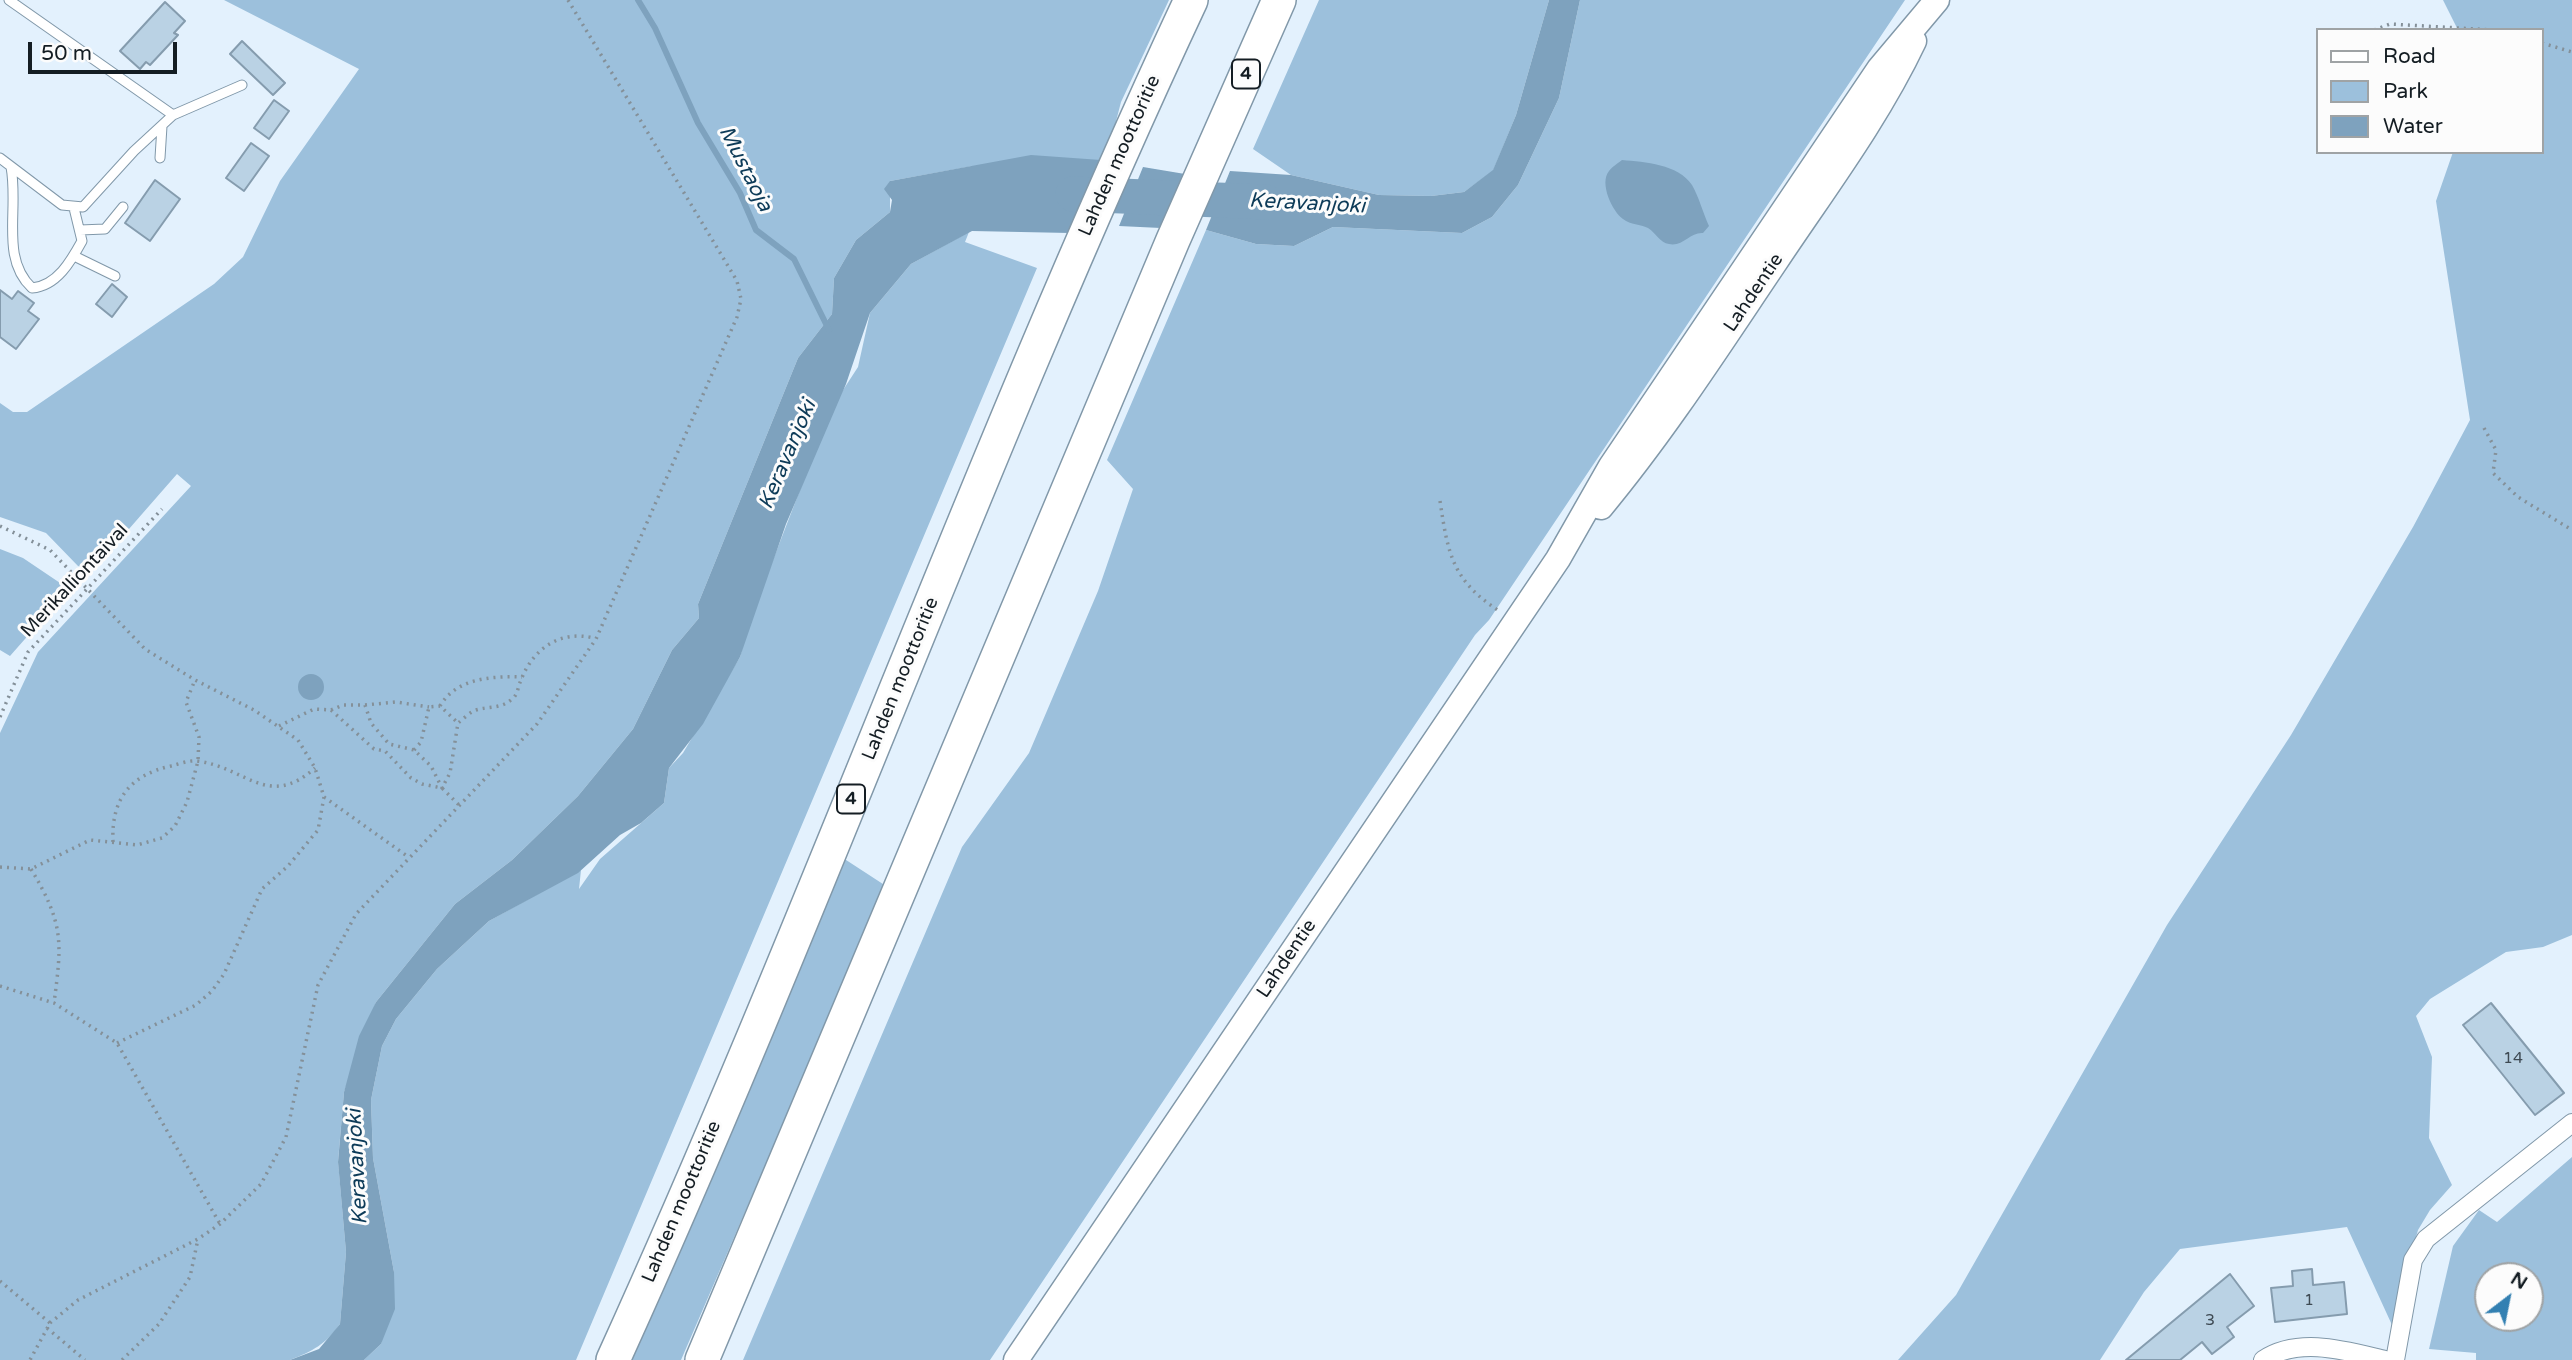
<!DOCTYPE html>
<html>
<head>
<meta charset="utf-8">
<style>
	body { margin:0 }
	#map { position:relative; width:2572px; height:1360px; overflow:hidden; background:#e3f1fd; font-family:"Varela Round",sans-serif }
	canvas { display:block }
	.legend { position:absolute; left:2316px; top:28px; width:228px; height:126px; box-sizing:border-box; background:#fcfcfc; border:2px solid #9fa3a5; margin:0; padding:9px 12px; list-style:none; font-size:21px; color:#141d23 }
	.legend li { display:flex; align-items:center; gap:14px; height:35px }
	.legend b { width:35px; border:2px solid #9fa3a5 }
	.north { position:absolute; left:2474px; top:1262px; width:70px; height:70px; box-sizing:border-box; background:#fcfcfc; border:2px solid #9fa3a5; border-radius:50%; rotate:32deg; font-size:19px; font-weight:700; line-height:28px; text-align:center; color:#141d23 }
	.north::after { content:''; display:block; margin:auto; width:24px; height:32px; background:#3380b2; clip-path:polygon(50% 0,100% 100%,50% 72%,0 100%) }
	.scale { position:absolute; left:28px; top:42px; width:149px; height:32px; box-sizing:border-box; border:4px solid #141d23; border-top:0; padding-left:9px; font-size:21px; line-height:24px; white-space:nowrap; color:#141d23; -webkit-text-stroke:5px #fcfcfc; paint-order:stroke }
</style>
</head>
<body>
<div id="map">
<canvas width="2572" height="1360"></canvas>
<ul class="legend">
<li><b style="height:9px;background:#fff"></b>Road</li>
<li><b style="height:19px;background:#9cc0dc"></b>Park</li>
<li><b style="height:19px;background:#7ea2be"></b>Water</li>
</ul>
<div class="north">N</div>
<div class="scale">50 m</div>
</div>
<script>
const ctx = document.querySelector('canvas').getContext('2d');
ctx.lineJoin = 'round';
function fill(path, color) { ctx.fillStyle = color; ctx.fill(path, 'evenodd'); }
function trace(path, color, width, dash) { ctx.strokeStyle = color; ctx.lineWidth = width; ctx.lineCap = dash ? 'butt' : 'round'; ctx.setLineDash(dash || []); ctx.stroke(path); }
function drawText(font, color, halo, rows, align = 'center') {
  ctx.font = font + ' "Varela Round",sans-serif'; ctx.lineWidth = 6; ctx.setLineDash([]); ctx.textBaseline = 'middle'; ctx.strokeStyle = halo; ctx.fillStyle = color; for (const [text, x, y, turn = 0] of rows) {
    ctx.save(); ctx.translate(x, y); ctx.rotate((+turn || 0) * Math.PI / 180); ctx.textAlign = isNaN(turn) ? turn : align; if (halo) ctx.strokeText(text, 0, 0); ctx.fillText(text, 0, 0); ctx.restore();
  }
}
fill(new Path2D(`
	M224 0H1169L1121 102 1114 129 1099 165 973 166 890 181V212L856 240 834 278 832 314 798 358 698 604 699 618 672 650 633 729 578 796 512 860 455 904 376 1002 344 1092 338 1161 346 1252 340 1324C326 1344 313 1351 290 1360H0V733L38 652 191 486 177 474 101 561 91 570 78 566 46 533 0 517V403L13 412H27L214 284 243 257 280 181 359 69Z
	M1319 0H1549L1516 115 1493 171 1464 192 1431 196 1379 195 1291 175 1253 149Z
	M1580 0H1905L1489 620 1475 635 990 1360H743L962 847 1029 753 1098 591 1133 489 1107 460 1206 230 1256 244 1294 246 1333 227 1462 233 1492 217 1518 185 1559 98Z
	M2443 0H2572V935L2543 947 2506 952 2430 999 2416 1016 2432 1057 2429 1138 2452 1185 2430 1210 2418 1230 2392 1325 2347 1227 2180 1249 2144 1292 2100 1360H1898L1956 1295 2167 925 2291 735 2413 527 2470 420 2436 201 2453 152H2542V30H2458Z
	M969 232 965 242 1037 268 576 1360H364L381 1344 394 1272 373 1158 371 1100 382 1046 396 1019 437 969 489 921 581 870 579 889 600 859 664 803 669 768 683 753 740 657 751 617 832 407 858 367 870 313 911 264Z
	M0 549 23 558 69 589 10 656 0 650Z
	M843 858 886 886 681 1360H627Z
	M2572 1157V1360H2476V1353L2429 1349 2453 1246 2479 1210 2497 1222ZM2530 1276V1318H2488V1276Z`), '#9cc0dc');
fill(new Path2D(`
	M1549 0H1580L1559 98 1518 185 1492 217 1462 233 1333 227 1294 246 1256 244 1206 230 1230 171 1291 175 1379 195 1431 196 1464 192 1493 170 1516 115Z
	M1031 155 1101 160 1070 233 972 231 911 264 870 313 846 384 786 524 740 657 703 724 669 768 664 803 641 823 620 835 578 873 489 921 437 969 396 1019 382 1046 371 1100 373 1158 394 1272 395 1309 381 1344 364 1360H290L319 1349 340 1324 346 1252 338 1162 344 1092 359 1036 376 1002 455 904 512 860 578 796 633 729 672 650 699 618 698 604 798 358 832 314 834 278 856 240 890 212 892 200 884 189 890 181Z
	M1622 160C1645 162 1678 164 1692 185 1699 197 1703 213 1709 226L1703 233C1690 232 1683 247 1669 244 1660 243 1656 233 1648 228 1640 224 1631 225 1623 219 1612 211 1599 183 1609 171 1612 167 1618 163 1622 160Z
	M1143 167 1185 174 1161 228 1119 226Z
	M298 687a13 13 0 1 1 26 0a13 13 0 1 1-26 0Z`), '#7ea2be');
trace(new Path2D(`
	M638 0 655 28 698 123 740 193 756 230 794 259 829 330`), '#7ea2be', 6);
trace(new Path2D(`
	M1073 194 1266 202`), '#7ea2be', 35);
const building = new Path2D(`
	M165 2 185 21 174 33 178 35 150 65 146 62 140 69 120 51Z
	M242 41 285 83 273 95 230 54Z
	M274 100 289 111 269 139 254 128Z
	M251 143 269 156 244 191 226 178Z
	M155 180 180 199 150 241 125 223Z
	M112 284 127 297 112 317 96 304Z
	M0 290 12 299 18 291 34 303 28 311 39 319 16 349 0 337Z
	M2491 1003 2564 1093 2535 1115 2463 1025Z
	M2312 1269 2313 1285 2344 1282 2347 1314 2275 1322 2271 1288 2293 1286 2292 1271Z
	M2230 1274 2254 1306 2227 1327 2234 1337 2212 1354 2202 1342 2180 1360H2126Z`);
fill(building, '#bad2e4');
trace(building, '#859cae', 2);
const service = new Path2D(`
	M9 0 173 115
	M0 158 62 205 83 207 134 151 173 115 242 85
	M160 158 162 126
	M11 167C19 210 0 258 32 288 57 286 71 261 82 241L74 208
	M80 230 105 229 123 207
	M74 256 115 276`);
const minor = new Path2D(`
	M2263 1360C2299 1336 2347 1351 2385 1360
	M2395 1360 2413 1260 2426 1239 2572 1123`);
const secondary = new Path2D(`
	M1601 507C1665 430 1720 344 1776 261 1824 189 1877 119 1914 41
	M1016 1360 1558 559 1611 466 1879 69 1937 0`);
const motorway = new Path2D(`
	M613 1360C817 912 982 446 1191 0
	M702 1360 1173 240 1279 0`);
trace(service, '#8198a9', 11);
trace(minor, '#8198a9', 20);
trace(secondary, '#8198a9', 27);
trace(motorway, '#8198a9', 36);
trace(new Path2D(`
	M2374 30 2390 24 2493 30
	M2542 43 2572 52
	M2484 428 2496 450 2493 473 2518 497 2572 530
	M1440 501C1448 554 1452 580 1499 611
	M0 526 50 550 145 649 195 680 254 710 298 740 315 768 324 797 407 856
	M365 705 396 702 429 707
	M440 706C456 678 492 676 522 677
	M331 710 343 705H365L371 723 389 744 414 750 431 766 442 788 450 773 458 723C463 719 470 712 476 710 489 706 501 709 512 699 518 695 518 686 521 680 534 647 561 630 594 638
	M0 717 28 652 162 509
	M279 726 314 709 331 710 374 749 385 751 411 778 422 784 442 788 459 805
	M414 750 421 742 429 707 440 706 458 723
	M113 842C111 799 130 775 171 766 179 764 189 760 197 761 246 767 268 810 315 768
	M0 867 31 869 90 840 137 845 162 838 175 826 187 802 198 761 199 737 186 702 195 680
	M31 869C64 924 62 942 54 1003
	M0 986 54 1003 117 1043 220 1224
	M117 1043 196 1005 212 991 224 974 262 889 288 866 318 830 324 797
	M0 1281 50 1323 30 1360
	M50 1323 78 1300 198 1239 220 1224 261 1184 286 1137 318 985 356 914 537 724 596 639 737 317 741 299 737 281 568 0
	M47 1328 85 1360
	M122 1360 159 1324 190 1277 198 1239`), '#849099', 3.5, [2, 5]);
trace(service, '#fff', 9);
trace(minor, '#fff', 18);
trace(secondary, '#fff', 24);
trace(motorway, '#fff', 33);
drawText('16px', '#3e4a53', null, [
	["14",2513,1059],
	["1",2309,1301],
	["3",2210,1321]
]);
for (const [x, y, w] of [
	[1246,74,28],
	[851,799,28]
]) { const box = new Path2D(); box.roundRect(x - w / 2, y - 14.5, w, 29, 5); ctx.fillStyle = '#fcfcfc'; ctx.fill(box); trace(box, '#141d23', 2); }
drawText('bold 18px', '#141d23', null, [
	["4",1246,74],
	["4",851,799]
]);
drawText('19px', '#141d23', '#fcfcfc', [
	["Lahden moottoritie",1120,156,-66],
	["Lahdentie",1754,293,-56],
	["Merikalliontaival",75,581,-47],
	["Lahden moottoritie",901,679,-68],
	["Lahdentie",1287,959,-56],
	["Lahden moottoritie",682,1202,-67]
]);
drawText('italic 21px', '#0d3b58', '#fcfcfc', [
	["Mustaoja",745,169,63],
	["Keravanjoki",1307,204,3],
	["Keravanjoki",788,455,-67],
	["Keravanjoki",358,1167,-93]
]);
</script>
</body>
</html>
